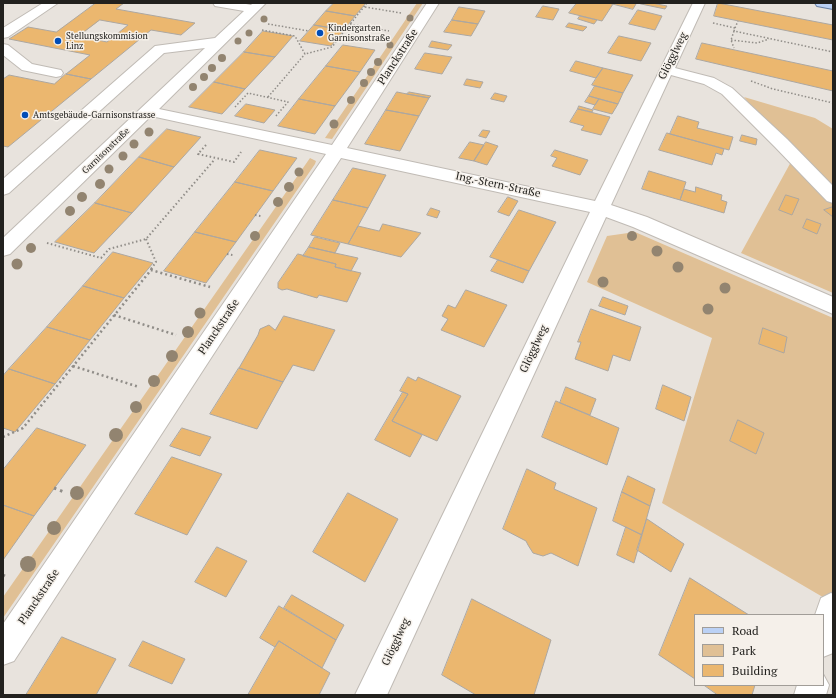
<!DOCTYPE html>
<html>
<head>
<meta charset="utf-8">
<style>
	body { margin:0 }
	#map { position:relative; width:836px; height:698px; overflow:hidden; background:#e8e3dd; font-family:"PT Serif",serif }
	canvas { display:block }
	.frame { position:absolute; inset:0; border:4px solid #22211e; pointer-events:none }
	.legend { position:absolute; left:694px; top:614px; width:130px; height:72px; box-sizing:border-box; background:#f5f0ea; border:1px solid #a19d98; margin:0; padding:5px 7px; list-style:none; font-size:12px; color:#22211e }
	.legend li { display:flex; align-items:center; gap:8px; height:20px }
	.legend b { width:20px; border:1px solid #a19d98 }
</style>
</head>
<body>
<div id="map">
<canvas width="836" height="698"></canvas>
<div class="frame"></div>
<ul class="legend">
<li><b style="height:5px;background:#bbd1f5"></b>Road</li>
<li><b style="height:11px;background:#e0c095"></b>Park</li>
<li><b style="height:11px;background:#ebb76f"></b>Building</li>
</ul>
</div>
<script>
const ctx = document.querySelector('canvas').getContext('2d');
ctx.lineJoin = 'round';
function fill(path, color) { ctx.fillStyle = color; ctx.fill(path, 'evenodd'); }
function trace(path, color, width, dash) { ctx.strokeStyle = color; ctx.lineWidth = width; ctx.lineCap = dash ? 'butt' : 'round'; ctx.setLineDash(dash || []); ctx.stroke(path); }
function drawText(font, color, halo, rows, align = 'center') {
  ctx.font = font + ' "PT Serif",serif'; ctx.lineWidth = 3; ctx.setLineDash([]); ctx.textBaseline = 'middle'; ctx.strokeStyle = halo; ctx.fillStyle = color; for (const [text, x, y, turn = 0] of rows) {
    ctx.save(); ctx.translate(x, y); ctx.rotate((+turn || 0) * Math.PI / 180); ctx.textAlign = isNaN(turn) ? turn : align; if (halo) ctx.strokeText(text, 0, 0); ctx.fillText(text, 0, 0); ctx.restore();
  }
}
fill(new Path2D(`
	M417 3H423L334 136 332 139 325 138Z
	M744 97 815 118 833 129V190L757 113Z
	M310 158 316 161 315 164 3 618V597Z
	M792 160 833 204V293L741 253Z
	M635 232 833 318V603L662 503 712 338 587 282 607 236Z`), '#e0c095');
const building = new Path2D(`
	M96 3H124L116 9 195 23 181 35 151 30 91 79 66 74 90 55 9 39 28 27 56 32ZM100 20 128 25 107 42 79 36Z
	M334 3H366L355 16 326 11Z
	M577 3H609L613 4 602 21 569 13Z
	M609 3H632L636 4 633 9Z
	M642 3H652L667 6 665 9 641 4Z
	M718 3 833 25V40L714 16Z
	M543 6 559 9 553 20 536 17Z
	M459 7 485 11 478 24 452 20Z
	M638 10 662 16 655 30 629 24Z
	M326 11 355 16 344 30 314 25Z
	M580 16 597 20 594 24 578 19Z
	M452 20 478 24 471 36 444 32Z
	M569 23 587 27 583 31 566 27Z
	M314 25 344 30 331 46 300 41Z
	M263 31 293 36 275 57 244 52Z
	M619 36 651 43 641 61 608 53Z
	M432 41 452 45 448 50 429 47Z
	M702 43 833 71V91L696 59Z
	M343 45 375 50 360 72 326 66Z
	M244 52 275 57 245 89 214 82Z
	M425 53 452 57 442 74 415 69Z
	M576 61 603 68 596 78 570 71Z
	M326 66 360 72 335 106 299 99Z
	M603 68 633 75 623 93 592 85Z
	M66 74 91 79 8 147 3 146V79L9 75 54 84Z
	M467 79 483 82 480 88 464 85Z
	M214 82 245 89 222 114 189 107Z
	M595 86 623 93 618 104 589 96Z
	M397 92 407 94 429 98 419 116 386 110Z
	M409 92 431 96 429 98 407 94Z
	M495 93 507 96 504 102 491 99Z
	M589 96 599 99 595 105 585 102Z
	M299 99 335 106 315 134 278 126Z
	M599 99 618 104 612 114 593 109Z
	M246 104 275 110 264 123 235 116Z
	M579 106 593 110 592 112 578 109Z
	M578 109 610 117 601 135 581 130 584 126 570 122Z
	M386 110 419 116 400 151 365 144Z
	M678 116 699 122 697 128 733 137 729 150 670 134Z
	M167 129 201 137 174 167 139 157Z
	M483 130 490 131 486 138 479 136Z
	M667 133 724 149 722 155 716 153 712 165 659 150Z
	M742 135 757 139 756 145 740 141Z
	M470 142 484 145 474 161 459 158Z
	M486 142 498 146 487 165 474 161Z
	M260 150 297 158 273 191 235 182Z
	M555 150 588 160 580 175 552 166 557 158 551 156Z
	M139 157 174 167 132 213 95 203Z
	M353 168 386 175 368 208 333 200Z
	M649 171 686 182 680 200 642 189Z
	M235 182 273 191 236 242 195 232Z
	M696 187 722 195 721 200 727 202 724 213 680 200 684 189 695 192Z
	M786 195 799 199 792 215 779 210Z
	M508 197 518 201 509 216 498 212Z
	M333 200 368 208 348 244 311 235Z
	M95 203 132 213 94 253 55 242Z
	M833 207V217L824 210Z
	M431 208 440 211 437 218 427 215Z
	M519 210 556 222 529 271 490 257Z
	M807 219 821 224 817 234 803 228Z
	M383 224 421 233 401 257 348 244 358 226 379 231Z
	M195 232 236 242 206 283 164 271Z
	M315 237 340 243 335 253 309 247Z
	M309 247 335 253 358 258 351 271 335 267 336 264 303 256Z
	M113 252 153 263 124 298 83 286Z
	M298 254 336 264 335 267 361 273 347 302 319 295 317 298 287 289 282 290 278 288V283Z
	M498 260 529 271 523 283 491 271Z
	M83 286 124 298 90 340 47 327Z
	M466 290 507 305 484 347 441 330 448 319 442 316 448 305 455 308Z
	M603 297 628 306 625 315 599 306Z
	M591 309 641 327 630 361 613 355 608 371 575 359 581 342H578Z
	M284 316 335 330 314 371 293 365 283 382 239 368 258 335 260 329 269 325 275 330Z
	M47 327 90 340 55 384 9 369Z
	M763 328 787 337 784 353 759 344Z
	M239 368 283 382 257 429 210 414Z
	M9 369 55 384 15 432 3 428V376Z
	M408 377 416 381 418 377 461 396 437 441 392 421 408 394 400 391Z
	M663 385 691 397 684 421 656 409Z
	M566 387 596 399 590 415 560 403Z
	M403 392 408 394 392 421 422 435 410 457 375 440Z
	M556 401 619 428 607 465 542 437Z
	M738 420 764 433 756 454 730 441Z
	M37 428 86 445 34 516 3 505V470Z
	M182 428 211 437 200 456 170 446Z
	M172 457 222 474 187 535 135 514Z
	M527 469 556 483 554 489 597 508 578 566 551 553 543 556 533 553 528 545 526 541 503 529Z
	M628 476 655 489 650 506 622 492Z
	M622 492 650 506 642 535 613 521Z
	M348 493 398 519 365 582 313 552Z
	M3 505 34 516 3 560Z
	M647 519 684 544 671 572 637 550Z
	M626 527 642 535 634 563 617 555Z
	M217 547 247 561 226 597 195 582Z
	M690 578 749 615H695V679L659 655Z
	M292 595 344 625 336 640 284 608Z
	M472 599 551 640 534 695H476L442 675Z
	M279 606 336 640 322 668 279 641 275 647 260 638Z
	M62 637 116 659 96 695H26Z
	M143 641 185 659 172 684 129 666Z
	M279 641 330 673 319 695H248Z
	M704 685H755L752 695H718Z`);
fill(building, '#ebb76f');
trace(building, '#aca7a1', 1);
const minor = new Path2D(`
	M43 3H58L8 37 3 38V28Z
	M213 3H241L251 5 253 3H266L159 109 332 145 427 3H439L347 148 595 201 693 3H705L675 68 714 78 732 88 787 139 833 186V203L827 201 775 147 722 94 704 84 671 75 611 205 647 217 833 297V314L633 227 606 217 387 695H355L590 212 341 158 14 661 3 665V624L326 154 151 116 10 254 3 256V238L205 48 164 53 9 193 3 195V179L155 46 215 38 244 11 215 6Z
	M3 44 8 45 32 64 61 70 63 73 61 76 56 77 22 70 3 55Z
	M831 593 833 594V653L823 657V615H815L821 598Z
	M823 674 829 685 826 695H794L797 685H823Z`);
const major = new Path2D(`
	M815 3H833V9L817 6Z`);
trace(minor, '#c0bbb5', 2);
trace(major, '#6880a5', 2);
trace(new Path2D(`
	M365 7 401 13
	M713 23 735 28 734 31 833 52
	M268 24 309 31
	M350 24 389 31
	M735 28 738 21
	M262 30 295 36 305 54 332 47 367 3
	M734 31 731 40 734 48
	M731 40 757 43 769 39
	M751 81 773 89 833 103
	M268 97 305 54
	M235 107 248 93 288 102 275 117`), '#908d88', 1.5, [1.5, 2]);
trace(new Path2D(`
	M206 145 198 154 234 162 241 152
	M255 215 261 216
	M146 239 156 262 151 269
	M47 243 101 258 109 249 146 239 215 159
	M227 254 233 255`), '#908d88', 2, [1.5, 2.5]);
trace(new Path2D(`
	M151 270 152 268
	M114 315 176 335
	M73 366 139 387
	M3 437 23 428 151 270 210 287`), '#908d88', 2.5, [2, 3]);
trace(new Path2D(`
	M54 488 64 492
	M3 575 5 576`), '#908d88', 3, [2.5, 4]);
fill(minor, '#fff');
fill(major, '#bbd1f5');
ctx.fillStyle = '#928470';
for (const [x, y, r] of [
	[410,18,3.5],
	[264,19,3.5],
	[249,33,3.5],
	[238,41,3.5],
	[390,45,3.5],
	[222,58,4],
	[378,62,4],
	[212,68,4],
	[371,72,4],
	[204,77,4],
	[364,83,4],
	[193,87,4],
	[351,100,4],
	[334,124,4.5],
	[149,132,4.5],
	[134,144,4.5],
	[123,156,4.5],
	[109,169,4.5],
	[299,172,4.5],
	[100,184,5],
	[289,187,5],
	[82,197,5],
	[278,202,5],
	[70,211,5],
	[255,236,5],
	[632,236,5],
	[31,248,5],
	[657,251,5.5],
	[17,264,5.5],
	[678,267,5.5],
	[603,282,5.5],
	[725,288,5.5],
	[708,309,5.5],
	[200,313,5.5],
	[188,332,6],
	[172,356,6],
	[154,381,6],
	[136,407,6],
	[116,435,7],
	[77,493,7],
	[54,528,7],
	[28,564,8]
]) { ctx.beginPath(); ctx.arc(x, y, r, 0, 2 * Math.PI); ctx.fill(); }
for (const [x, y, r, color] of [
	[320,33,4,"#014db7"],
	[58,41,4,"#014db7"],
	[25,115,4,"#014db7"]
]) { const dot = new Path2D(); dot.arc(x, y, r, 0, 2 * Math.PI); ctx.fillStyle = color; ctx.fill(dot); trace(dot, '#f5f0ea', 1.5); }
drawText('9px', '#22211e', '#f5f0ea', [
	["Kindergarten",328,28],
	["Garnisonstraße",328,38],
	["Stellungskommision",66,36],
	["Linz",66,46],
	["Amtsgebäude-Garnisonstrasse",33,115]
], 'left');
drawText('9px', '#22211e', '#f5f0ea', [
	["Garnisonstraße",106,151,-44]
]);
drawText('11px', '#22211e', '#f5f0ea', [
	["Glögglweg",673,56,-63],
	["Planckstraße",398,57,-57],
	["Ing.-Stern-Straße",498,185,12],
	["Planckstraße",219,327,-56],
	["Glögglweg",534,349,-65],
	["Planckstraße",39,597,-56],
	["Glögglweg",396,642,-65]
]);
</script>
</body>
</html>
